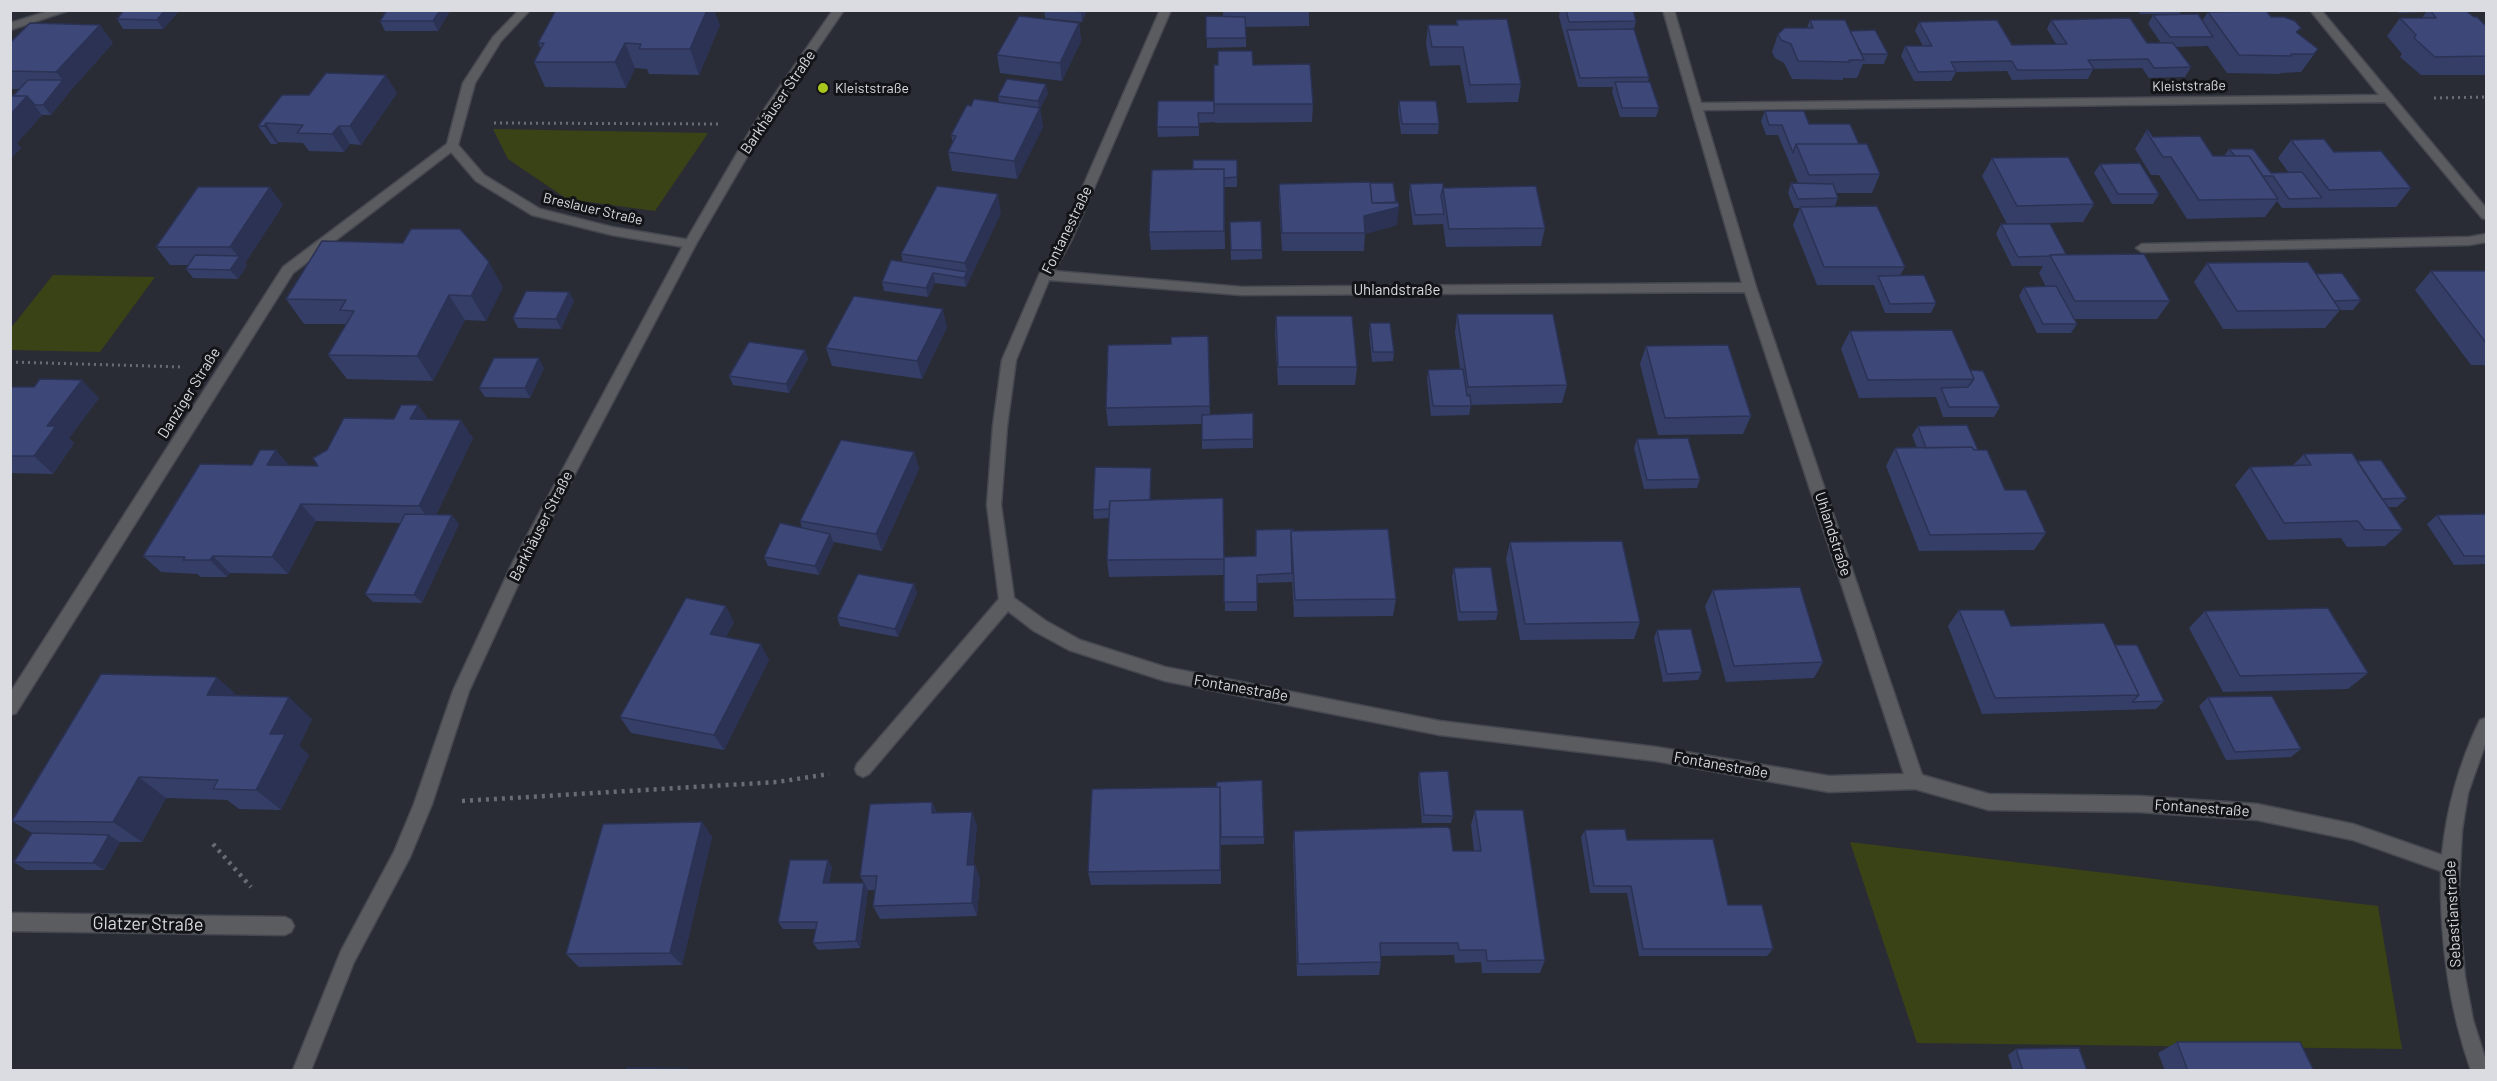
<!DOCTYPE html>
<html>
<head>
<meta charset="utf-8">
<style>
	body { margin:0 }
	#map { position:relative; width:2497px; height:1081px; overflow:hidden; background:#292c34; font-family:Barlow,sans-serif }
	canvas { display:block }
	.frame { position:absolute; inset:0; border:12px solid #dbdce2; pointer-events:none }
</style>
</head>
<body>
<div id="map">
<canvas width="2497" height="1081"></canvas>
<div class="frame"></div>
</div>
<script>
const ctx = document.querySelector('canvas').getContext('2d');
ctx.lineJoin = 'round';
function fill(path, color) { ctx.fillStyle = color; ctx.fill(path, 'evenodd'); }
function trace(path, color, width, dash) { ctx.strokeStyle = color; ctx.lineWidth = width; ctx.lineCap = dash ? 'butt' : 'round'; ctx.setLineDash(dash || []); ctx.stroke(path); }
function drawText(font, color, halo, rows, align = 'center') {
  ctx.font = font + ' Barlow,sans-serif'; ctx.lineWidth = 6; ctx.setLineDash([]); ctx.textBaseline = 'middle'; ctx.strokeStyle = halo; ctx.fillStyle = color; for (const [text, x, y, turn = 0] of rows) {
    ctx.save(); ctx.translate(x, y); ctx.rotate((+turn || 0) * Math.PI / 180); ctx.textAlign = isNaN(turn) ? turn : align; if (halo) ctx.strokeText(text, 0, 0); ctx.fillText(text, 0, 0); ctx.restore();
  }
}
fill(new Path2D(`
	M493 129 708 133 655 211 567 199 508 159Z
	M53 275 155 277 100 352 11 350V328Z
	M1850 842 2378 906 2402 1049 1917 1043Z`), '#394316');
const service = new Path2D(`
	M10 913 285 917 291 920 294 926 291 932 285 935 10 931Z`);
const minor = new Path2D(`
	M52 10H70L10 30V23Z
	M519 10H530L501 41 475 83 458 145 484 175 540 209 612 227 690 240 696 244 694 247 690 248 612 235 532 215 476 181 451 152 293 273 16 713 10 715V693L283 267 447 144 463 83 493 37Z
	M1160 10H1171L1072 239 1054 271 1242 287 1742 283 1663 10H1674L1701 103 2379 95 2310 10H2321L2486 208V219L2482 218 2385 102 1703 110 1756 287 1922 775 1989 794 2139 796 2257 804 2353 824 2442 855C2447 806 2459 764 2480 720L2486 718V742L2468 793 2462 830 2458 904 2465 977 2473 1020 2486 1061V1070H2471C2448 1005 2440 940 2441 871L2353 840 2257 820 2139 812 1989 810 1915 789 1829 792 1656 761 1440 735 1165 681 1069 650 1034 631 1008 611 869 774 863 777 857 774 855 769 857 764 999 599 987 505 993 426 1002 360 1039 275 1060 239ZM1049 280 1242 295 1745 292 1904 774 1829 776 1656 747 1440 721 1165 667 1080 640 1046 621 1014 598 1001 505 1007 426 1016 360Z
	M2486 234V242L2469 245 2142 252 2136 248 2142 244 2469 237Z`);
const tertiary = new Path2D(`
	M833 10H844L766 124 696 244 528 563 469 691 432 804 410 857 354 962 311 1070H293L341 951 394 852 414 804 453 691 513 562 684 244 754 124Z`);
trace(service, '#454850', 3);
trace(minor, '#454850', 3);
trace(tertiary, '#454850', 3);
trace(new Path2D(`
	M2434 98 2486 97
	M494 123 720 124
	M10 362 184 367`), '#696c73', 3, [2, 4]);
trace(new Path2D(`
	M462 801 777 782 829 774
	M213 844 251 887`), '#696c73', 4.5, [3, 5]);
fill(service, '#5b5c60');
fill(minor, '#5b5c60');
fill(tertiary, '#5b5c60');
fill(new Path2D(`
	M124 10H180L163 29H123L117 19Z
	M373 10 450 11 438 31H385L380 21 387 11Z
	M1044 10H1087L1082 22 1045 18Z
	M1223 10H1309V26L1246 27V47L1207 48 1206 16 1223 17Z
	M1560 10H1633L1636 21 1634 29 1649 77 1648 82 1659 108 1656 117H1620L1612 92 1613 87H1578L1559 17Z
	M2137 10H2182L2180 14H2140Z
	M2397 10H2465L2487 27V75H2421L2400 57 2402 54 2387 36 2400 18H2422L2426 12 2399 13Z
	M2208 12 2271 17 2297 33 2318 49 2301 72 2281 73 2280 74 2227 73 2207 45V46L2176 47 2191 67 2185 77 2149 78 2142 68 2093 69 2088 79H2050L2012 80 2007 71 1956 72 1951 81H1914L1901 56 1905 46H1923L1915 31 1919 22 2012 45 2056 44 2047 29 2051 20 2147 43H2161L2148 24 2153 15 2202 21Z
	M1456 20 1521 84 1518 102 1467 103 1460 65 1430 66 1426 44 1428 25H1456Z
	M1810 20 1850 31 1888 54 1884 64H1863L1857 78H1843V80L1792 79 1784 63 1775 58 1772 52 1778 34 1807 28Z
	M1079 23 1081 41 1062 81 1000 73 997 55Z
	M100 25 113 43 71 90 51 115H42L17 143 21 148 10 159 13 96 20 89H10V43Z
	M720 25 699 75 649 74 647 69 635 68 626 88 545 87 534 62 541 49 538 43Z
	M1253 65 1313 104 1312 122 1215 123V120V122L1199 123V136L1158 137 1157 127 1214 101Z
	M397 93 361 145 350 144 344 152 309 151 303 143 278 142 277 144H271L258 126 309 95Z
	M1048 93 1040 109 1043 127 1017 179 952 171 948 152 953 143 951 135 971 106 999 103 998 96Z
	M1399 101 1439 124 1438 134H1401L1398 110Z
	M1765 111 1809 124 1859 144 1880 174 1872 193H1836L1838 198 1835 206 1905 267 1900 275 1936 303 1931 313H1885L1874 285H1817L1793 225 1800 208H1794L1788 193 1791 183H1798L1778 135H1766L1761 121Z
	M2146 131 2153 137 2213 156H2224L2229 149 2271 173H2289L2278 158 2291 140 2334 152 2411 188 2396 207 2282 208 2277 201 2265 217 2187 219 2159 175H2151L2135 149Z
	M1992 158 2094 204 2083 222 2007 224 1982 176Z
	M1237 160V187H1224L1225 249 1151 250 1149 232 1193 169Z
	M2100 164 2159 194 2153 204H2112L2094 173Z
	M1279 184 1397 225 1365 234 1364 251H1282L1279 202Z
	M1410 184 1443 188 1545 228 1541 246 1446 247 1443 224 1413 225 1409 194Z
	M283 205 245 263 247 265 238 279 193 278 186 269 188 265H170L156 247Z
	M1001 213 966 287 935 283 928 297 884 291 882 282 903 262 901 254Z
	M1230 222 1262 250V259L1231 260Z
	M2001 224 2066 254 2170 301 2157 319H2074L2077 324 2071 333H2037L2019 296 2024 287H2046L2039 273 2043 266H2012L1996 234Z
	M2207 263 2316 274 2361 300 2353 310H2340L2325 328 2223 329 2194 282Z
	M2431 271H2487V365H2471L2415 290Z
	M503 287 486 321 465 320 433 381 347 379 328 355 346 324H304L286 299Z
	M569 292 574 301 561 329 518 328 513 318Z
	M1457 314 1567 385 1562 403 1471 405 1469 415 1431 416 1427 379 1428 370 1460 369 1455 332Z
	M1276 316 1357 367 1355 385H1278L1275 334Z
	M1370 323 1394 352 1393 361 1372 362 1369 333Z
	M947 327 922 379 832 366 826 348Z
	M1850 331 1970 370 2000 407 1994 417H1943L1936 397 1859 398 1841 349Z
	M1208 336 1210 415 1253 413V448L1202 449V424L1108 426 1106 408 1171 344Z
	M1646 346 1751 416 1743 434 1658 435 1640 364Z
	M805 350 808 359 789 393 733 385 729 376Z
	M544 368 530 398 485 397 479 388Z
	M10 387 99 398 69 438 74 443 53 474 10 473Z
	M418 405 428 420 473 438 436 515 459 524 422 603 373 602 365 594 400 523 316 521 288 574 230 573 227 577H201L197 574 161 572 143 556 252 465 318 466Z
	M1918 426 1978 450 2005 490 2046 533 2034 550 1919 551 1886 466 1895 448H1917L1912 435Z
	M1637 439 1700 479 1697 488 1644 489 1634 448Z
	M914 452 919 469 882 551 834 542 819 575 768 566 764 557 802 528 800 521Z
	M2304 454 2357 461 2407 498 2397 507H2388L2403 530 2385 546 2347 547 2341 538 2268 540 2235 485 2250 467 2292 466Z
	M1151 468V500L1224 557 1256 556 1293 531 1396 599 1393 616 1294 617 1292 579V582L1257 583V611H1225L1224 575 1109 577 1107 560 1109 518 1094 519 1093 510Z
	M2437 515 2487 516V564L2454 565 2427 524Z
	M1510 542 1640 622 1634 639 1520 640 1506 559Z
	M1454 568 1498 612 1496 620 1458 621 1452 577Z
	M914 584 917 593 898 637 840 626 837 617Z
	M1713 590 1823 662 1814 678 1726 682 1705 606Z
	M1959 610 2011 626 2115 645 2164 701 2156 709 1982 714 1948 626Z
	M2205 611 2368 673 2348 689 2223 692 2189 628Z
	M734 622 726 637 769 660 724 750 631 733 620 717Z
	M1657 630 1702 672 1698 680 1663 682 1654 638Z
	M239 696 312 719 299 746 309 755 281 810 239 809 227 800 166 798 142 842H119H120L104 870H26L14 862 32 833 12 821Z
	M2208 697 2301 749 2291 757 2226 760 2199 706Z
	M1419 772 1453 816 1451 823H1422L1418 779Z
	M1092 789 1264 837V844L1221 845V840V884L1091 885 1088 872Z
	M932 802 937 813 972 812 977 826 973 865H975L980 878 977 916 880 919 873 906 875 890H868L860 948 818 950 813 943 816 929H783L778 922 832 867 829 883H864L860 876Z
	M1475 810 1545 960 1540 973H1482L1481 962 1455 963 1454 955 1381 956V962L1379 975 1297 976 1293 845 1294 831 1453 851H1474L1471 825Z
	M702 822 712 837 682 965 579 967 566 954Z
	M1585 830 1627 840 1728 905 1773 949 1767 956H1639L1627 893H1590L1581 837Z
	M2177 1042 2314 1071H2165L2158 1053Z
	M2016 1049 2087 1071H2013L2008 1055Z`), '#343e67');
fill(new Path2D(`
	M165 10H180L163 29 157 20Z
	M440 10 450 11 438 31 433 21Z
	M707 10H714L720 25 699 75 690 49Z
	M1081 10H1087L1082 22 1081 12Z
	M1079 23 1081 41 1062 81 1060 63Z
	M100 25 113 43 71 90 51 115 43 105 63 80 56 72Z
	M625 43 635 68 626 88 615 62Z
	M386 75 397 93 361 145 350 126Z
	M1046 84 1048 93 1040 109 1043 127 1017 179 1014 161 1039 110 1038 101Z
	M27 96 42 115 17 143 21 148 10 159V115Z
	M266 123 278 142 277 144 264 126Z
	M339 126 350 144 344 152 332 134Z
	M270 187 283 205 245 263 247 265 238 279 230 270 239 257 230 247Z
	M998 194 1001 213 966 287 964 278 967 272 965 263Z
	M1399 207 1397 225 1365 234 1364 216Z
	M489 262 503 287 486 321 471 296Z
	M933 273 935 283 928 297 926 288Z
	M569 292 574 301 561 329 556 319Z
	M449 295 465 320 433 381 417 356Z
	M943 309 947 327 922 379 917 361Z
	M805 350 808 359 789 393 786 384Z
	M539 358 544 368 530 398 525 388Z
	M82 380 99 398 69 438 74 443 53 474 34 456 47 426Z
	M418 405 431 423 410 419Z
	M461 420 473 438 432 523 419 506Z
	M276 450 291 467 267 465Z
	M914 452 919 469 882 551 876 534Z
	M1151 468V517L1150 508Z
	M301 504 316 521 288 574 272 557Z
	M452 515 459 524 422 603 414 595Z
	M830 534 834 543 819 575 815 566Z
	M213 556 230 573 227 577 210 560Z
	M914 584 917 593 898 637 895 629Z
	M726 606 734 622 719 650 710 634Z
	M761 644 769 660 724 750 714 735Z
	M217 677 241 699 207 695Z
	M289 697 312 719 299 746 309 755 281 810 256 790 270 734Z
	M139 777 166 798 142 842 113 822Z
	M932 802 938 816 932 813Z
	M972 812 977 826 972 879 967 865Z
	M702 822 712 837 682 965 670 953Z
	M109 835 120 842 104 870 93 863Z
	M828 860 832 867 828 891 823 883Z
	M975 865 980 878 977 916 972 903Z
	M864 883 868 890 860 948 856 941Z`), '#2b3254');
const building = new Path2D(`
	M124 10H165L157 20 117 19Z
	M387 10H440L433 21H380Z
	M556 10H707L690 49H639L641 44 625 43 615 62H534L544 43H538Z
	M1065 10H1081V12Z
	M1566 10H1633L1636 21 1569 22Z
	M2430 10H2465L2474 17H2477L2487 27V56L2435 57 2414 38 2416 35 2400 18H2436Z
	M2266 11 2271 17H2284L2295 21 2301 28 2296 32 2318 49 2314 54H2291L2292 56 2239 55 2208 12Z
	M2198 14 2213 37H2170L2153 15Z
	M1019 16 1079 23 1060 63 997 55Z
	M1206 16 1245 17 1246 38H1206Z
	M2130 18 2147 43H2173L2191 67 2154 68 2148 59 2088 60 2094 69 2056 70H2017L2012 61 1951 62 1956 71 1918 72 1905 46H1932L1919 22 1997 20 2012 45 2067 44 2051 20Z
	M1507 19 1521 84 1470 85 1463 47H1432L1428 25H1458L1456 20Z
	M1810 20H1845L1864 60H1849L1850 62 1798 61 1791 44 1781 40 1778 34 1785 28H1813Z
	M30 23 100 25 56 72 10 71V43Z
	M1634 29 1649 77 1580 78 1567 30Z
	M1875 30 1888 54H1862L1850 31Z
	M1218 51H1252L1253 65 1310 64 1313 104H1214V65H1218Z
	M326 73 386 75 350 126H339L332 134 297 133 303 125 266 123 264 126H258L282 95H309Z
	M1007 79 1046 84 1038 101 998 96Z
	M28 80H63L43 105H35L27 96H13Z
	M1615 82H1650L1659 108H1622Z
	M10 96H27L10 115Z
	M974 99 1040 108 1014 161 948 152 956 136 951 135 967 105 971 106Z
	M1158 101H1214V113H1198L1199 127H1157Z
	M1399 101H1436L1439 124H1402Z
	M1765 111H1804L1809 124H1850L1859 144H1796L1793 153 1782 125H1769Z
	M2148 130 2153 137 2200 136 2213 156H2249L2278 199 2199 200 2171 157H2163L2146 131Z
	M2324 139 2334 152 2381 151 2411 188 2329 190 2291 140Z
	M1796 144H1867L1880 174 1809 175Z
	M2229 149H2253L2271 173 2302 172 2322 198 2289 199 2273 176H2263L2249 156H2235Z
	M2068 157 2094 204 2017 206 1992 158Z
	M1193 160H1237V177L1224 178V169H1193Z
	M2140 163 2159 194H2118L2100 164Z
	M1224 169V231L1149 232 1152 170Z
	M1370 182 1372 203 1398 202 1399 207 1364 216 1365 233H1282L1279 184Z
	M1370 183H1393L1396 203H1372Z
	M1443 183V188L1441 196 1444 214 1415 215 1410 184Z
	M1791 183 1833 184 1838 198 1798 199Z
	M937 186 998 194 965 263 901 254Z
	M1536 186 1545 228 1449 229 1443 188Z
	M198 187H270L230 247H156Z
	M1877 206 1905 267H1824L1800 207Z
	M1261 221 1262 250H1231L1230 222Z
	M2001 224H2050L2066 254 2050 255 2049 256 2018 257Z
	M411 229H460L489 262 471 296 449 295 417 356 328 355 354 311 340 310 346 300 286 299 322 241 403 243Z
	M2144 254 2170 301H2075L2050 255Z
	M195 255 240 256 230 270 186 269Z
	M891 260 967 272 964 278 933 273 926 288 882 282Z
	M2308 262 2340 310 2237 311 2207 263Z
	M2431 271H2487V344Z
	M2342 273 2361 300 2334 301 2316 274Z
	M1924 275 1936 303 1890 304 1878 276Z
	M2056 286 2077 324H2043L2024 287Z
	M526 291 569 292 556 319 513 318Z
	M854 296 943 309 917 361 826 348Z
	M1457 314H1553L1567 385 1468 387Z
	M1276 316H1352L1357 367H1278Z
	M1370 323H1390L1394 352H1373Z
	M1952 330 1974 379 1868 380 1850 331Z
	M1208 336 1210 406 1106 408 1108 345 1171 344V337Z
	M749 342 805 350 786 384 729 376Z
	M1728 345 1751 416 1665 418 1646 346Z
	M494 358H539L525 388H479Z
	M1463 369 1467 396 1470 395 1471 406H1433L1428 370Z
	M1970 370 1983 371 2000 407H1949L1941 388 1968 387 1974 379Z
	M40 379 82 380 47 426H56L34 456H10V387H34Z
	M401 405H418L410 419 461 420 419 506 301 504 272 557 213 556 210 560H183L185 557 143 556 200 464 252 465 260 450H276L267 465 318 466 313 458 327 450 344 418 394 419Z
	M1253 413V439L1202 440V415Z
	M1967 425 1978 450H1974L1972 447 1926 448 1918 426Z
	M1688 438 1700 479 1647 480 1637 439Z
	M841 440 914 452 876 534 800 521Z
	M1972 447 1974 450H1987L2005 490H2026L2046 533 1930 535 1895 448Z
	M2352 453 2403 530H2365L2358 521 2284 523 2250 467 2311 465 2304 454Z
	M2381 460 2407 498 2382 499 2357 461Z
	M1095 467 1151 468 1150 500 1110 501 1109 509 1093 510Z
	M1223 498 1224 559 1107 560 1110 501Z
	M405 514 452 515 414 595 365 594Z
	M2484 514 2487 516V556H2464L2437 515Z
	M780 523 830 534 815 566 764 557Z
	M1293 529V531H1291V539L1292 573 1257 575V602H1224V557L1256 556V530Z
	M1388 529 1396 599 1295 600 1291 531Z
	M1622 541 1640 622 1525 624 1510 542Z
	M1491 567 1498 612H1460L1454 568Z
	M858 574 914 584 895 629 837 617Z
	M1800 587 1823 662 1734 666 1713 590Z
	M686 598 726 606 710 634 761 644 714 735 620 717Z
	M2328 608 2368 673 2240 676 2205 611Z
	M1959 610H2004L2011 626 2104 623 2139 695 1995 698Z
	M1691 629 1702 672 1667 674 1657 630Z
	M2115 645H2137L2164 701 2132 702 2139 695Z
	M101 674 217 677 207 695 289 697 270 734H285L256 790 213 789 218 780 139 777 113 822 12 821Z
	M2272 696 2301 749 2235 752 2208 697Z
	M1448 771 1453 816 1424 815 1419 772Z
	M1262 780 1264 837H1221L1220 787H1216L1217 782Z
	M1220 787V870L1088 872 1092 789Z
	M932 802V813L972 812 967 865H975L972 903 873 906 877 876H860L870 804Z
	M1475 810H1523L1545 960 1487 961 1486 950H1459L1458 943H1380L1381 962 1298 964 1294 831 1447 827 1450 829 1453 851H1481Z
	M702 822 670 953 566 954 603 824Z
	M1625 829 1627 840 1713 839 1728 905H1762L1773 949H1643L1631 886H1594L1585 830Z
	M32 833 109 835 93 863 14 862Z
	M790 860H828L823 883H864L856 941 813 943 817 922H778Z
	M2177 1042H2300L2314 1071H2188Z
	M2079 1048 2087 1071H2023L2016 1049Z
	M627 1068 686 1069V1071H627Z`);
fill(building, '#3d4878');
trace(building, '#2b3254', 1.5);
for (const [x, y, r, color] of [
	[823,88,6,"#a8c71d"]
]) { const dot = new Path2D(); dot.arc(x, y, r, 0, 2 * Math.PI); ctx.fillStyle = color; ctx.fill(dot); trace(dot, '#131418', 2); }
drawText('14px', '#dbdce2', '#131418', [
	["Kleiststraße",2189,86,-1],
	["Breslauer Straße",593,209,13]
]);
drawText('14px', '#dbdce2', '#131418', [
	["Kleiststraße",835,88]
], 'left');
drawText('15px', '#dbdce2', '#131418', [
	["Barkhäuser Straße",778,102,-56],
	["Fontanestraße",1067,230,-64],
	["Uhlandstraße",1397,290],
	["Danziger Straße",189,393,-58],
	["Barkhäuser Straße",541,526,-63],
	["Uhlandstraße",1833,534,72],
	["Fontanestraße",1241,688,10],
	["Fontanestraße",1721,765,10],
	["Fontanestraße",2202,808,4],
	["Sebastianstraße",2453,914,-93]
]);
drawText('18px', '#dbdce2', '#131418', [
	["Glatzer Straße",148,924,1]
]);
</script>
</body>
</html>
